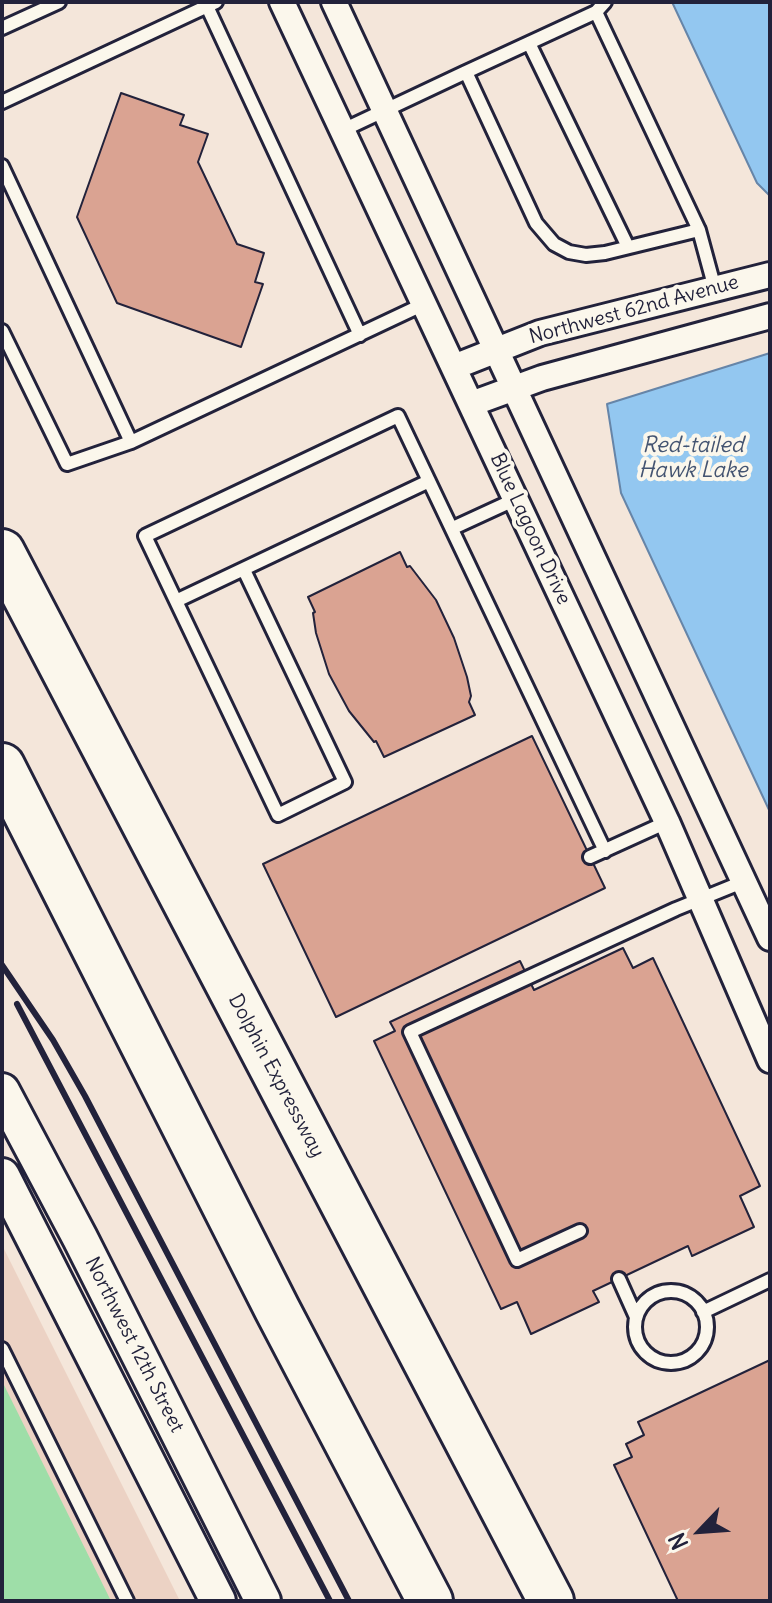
<!DOCTYPE html>
<html>
<head>
<meta charset="utf-8">
<style>
	body { margin:0 }
	#map { position:relative; width:772px; height:1603px; overflow:hidden; background:#f4e6da; font-family:Delius,sans-serif }
	canvas { display:block }
	.frame { position:absolute; inset:0; border:4px solid #22223b; pointer-events:none }
	.north { position:absolute; left:660px; top:1491px; width:80px; height:80px; -webkit-text-stroke:6px #fbf7ec; paint-order:stroke; rotate:245deg; font-size:22px; font-weight:700; line-height:32px; text-align:center; color:#22223b }
	.north::after { content:''; display:block; margin:auto; width:28px; height:36px; background:#22223b; clip-path:polygon(50% 0,100% 100%,50% 72%,0 100%) }
</style>
</head>
<body>
<div id="map">
<canvas width="772" height="1603"></canvas>
<div class="frame"></div>
<div class="north">N</div>
</div>
<script>
const ctx = document.querySelector('canvas').getContext('2d');
ctx.lineJoin = 'round';
function fill(path, color) { ctx.fillStyle = color; ctx.fill(path, 'evenodd'); }
function trace(path, color, width, dash) { ctx.strokeStyle = color; ctx.lineWidth = width; ctx.lineCap = dash ? 'butt' : 'round'; ctx.setLineDash(dash || []); ctx.stroke(path); }
function drawText(font, color, halo, rows, align = 'center') {
  ctx.font = font + ' Delius,sans-serif'; ctx.lineWidth = 8; ctx.setLineDash([]); ctx.textBaseline = 'middle'; ctx.strokeStyle = halo; ctx.fillStyle = color; for (const [text, x, y, turn = 0] of rows) {
    ctx.save(); ctx.translate(x, y); ctx.rotate((+turn || 0) * Math.PI / 180); ctx.textAlign = isNaN(turn) ? turn : align; if (halo) ctx.strokeText(text, 0, 0); ctx.fillText(text, 0, 0); ctx.restore();
  }
}
fill(new Path2D(`
	M2 1245 180 1601H2Z`), '#ecd2c4');
fill(new Path2D(`
	M2 1381 111 1601H2Z`), '#9edea8');
const water = new Path2D(`
	M672 2H770V196L757 183Z
	M770 353V812L621 493 607 404Z`);
fill(water, '#93c7f0');
trace(water, '#6685a8', 2);
const building = new Path2D(`
	M121 93 184 115 180 125 208 134 198 162 237 244 264 253 255 282 263 284 241 347 117 303 77 217Z
	M400 552 407 567 410 566 436 600 454 638 467 677 471 696 469 702 475 715 384 757 376 741 374 742 349 711 329 674 316 633 313 613 315 612 308 597Z
	M532 736 605 888 336 1017 263 864Z
	M623 948 633 968 653 958 760 1186 740 1196 754 1227 692 1256 688 1246 593 1291 599 1302 531 1334 517 1302 501 1309 374 1041 395 1031 390 1022 520 961 534 990Z
	M770 1360V1601H678L614 1465 632 1457 626 1444 644 1435 638 1422Z`);
fill(building, '#daa392');
trace(building, '#22223b', 2);
const lane = new Path2D(`
	M205 2 360 335
	M596 12 699 230 715 289
	M2 28 59 2
	M529 43 628 247
	M466 72 596 12 605 2
	M2 102 216 2
	M343 130 466 72 536 223 554 244 569 252 586 255 605 253 699 230
	M2 166 131 442
	M2 331 67 464 131 442 424 304
	M453 528 516 499
	M244 570 345 782 278 815 145 536 398 416 605 851
	M176 601 429 481
	M590 857 667 822
	M580 1231 517 1260 410 1032 676 909 745 881
	M619 1279 636 1317
	M635 1327a36 36 0 1 1 72 0a36 36 0 1 1-72 0Z
	M703 1312 770 1280
	M2 1349 127 1601`);
const street = new Path2D(`
	M282 2 667 822 770 1060
	M334 2 770 938
	M454 367 540 333 770 275
	M471 404 542 378 770 316`);
const secondary = new Path2D(`
	M2 1091 80 1238 263 1601
	M2 1176 218 1601`);
const highway = new Path2D(`
	M2 552 551 1601
	M2 766 277 1309 430 1601`);
trace(lane, '#22223b', 18);
trace(street, '#22223b', 30);
trace(secondary, '#22223b', 40);
trace(highway, '#22223b', 50);
trace(lane, '#fbf7ec', 12);
trace(street, '#fbf7ec', 24);
trace(secondary, '#fbf7ec', 34);
trace(highway, '#fbf7ec', 44);
trace(new Path2D(`
	M2 965 53 1040 85 1096 349 1601
	M17 1004 330 1601`), '#22223b', 6);
drawText('20px', '#22223b', '#fbf7ec', [
	["Northwest 62nd Avenue",634,310,-15],
	["Blue Lagoon Drive",530,529,65],
	["Dolphin Expressway",276,1076,62],
	["Northwest 12th Street",134,1345,63]
]);
drawText('italic 22px', '#445471', '#fbf7ec', [
	["Red-tailed",693,446],
	["Hawk Lake",693,471]
]);
</script>
</body>
</html>
